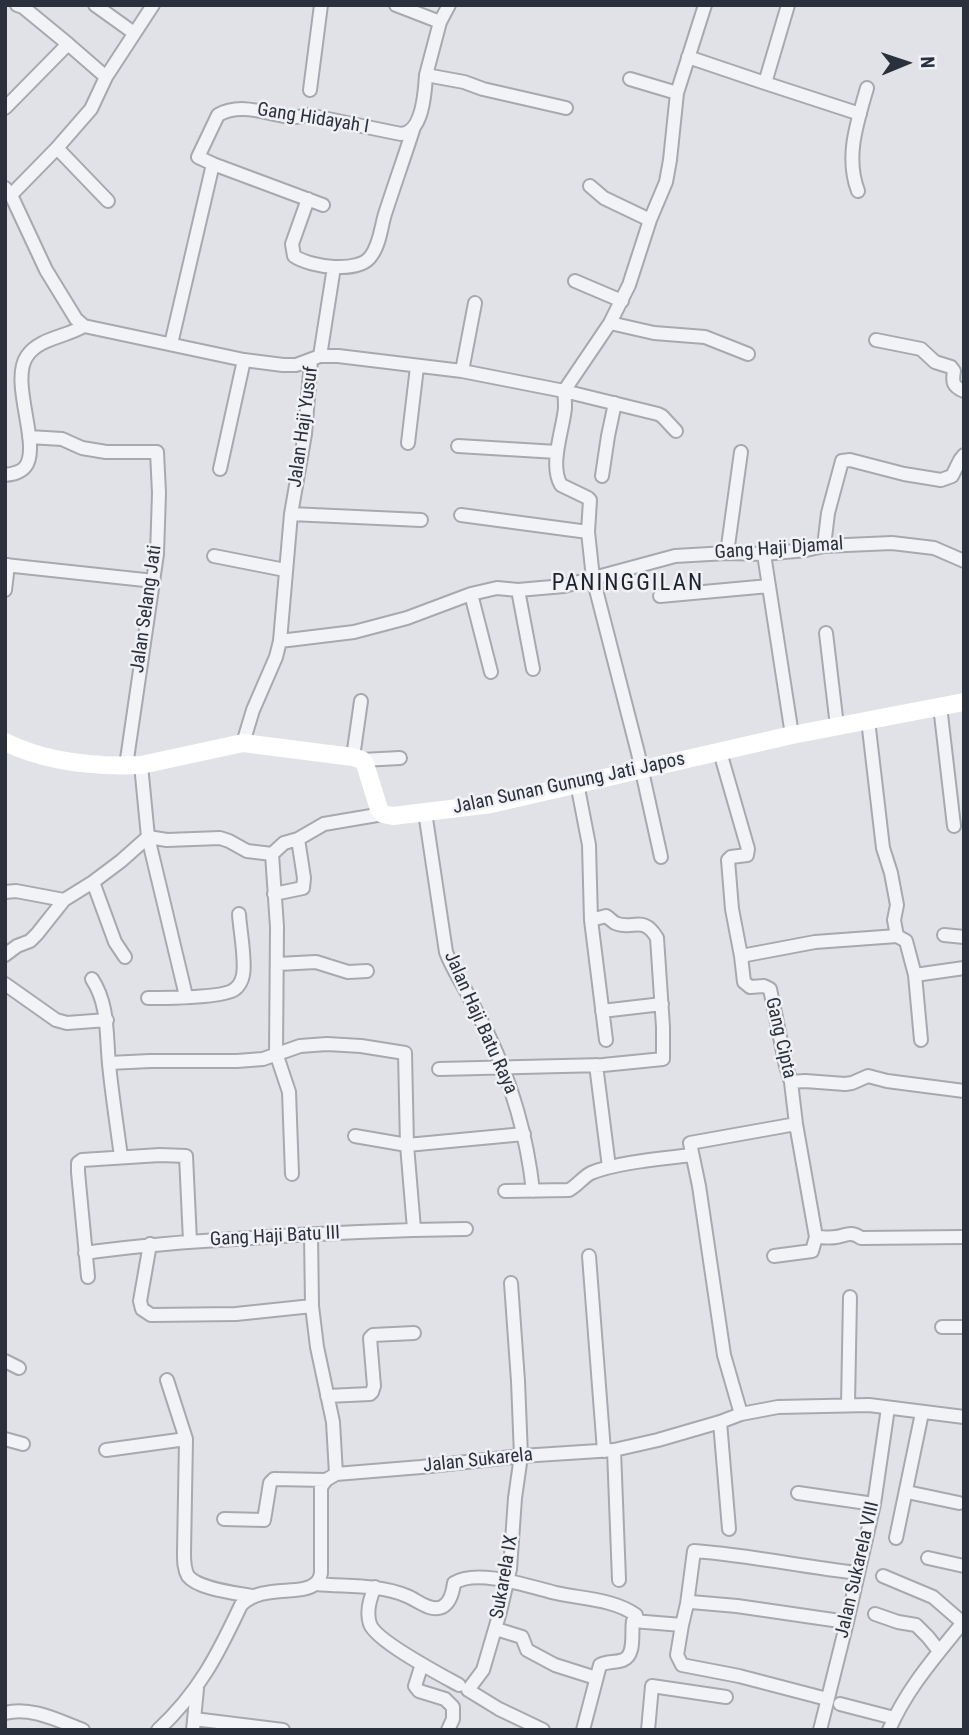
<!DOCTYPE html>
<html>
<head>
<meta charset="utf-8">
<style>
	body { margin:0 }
	#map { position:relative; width:969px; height:1735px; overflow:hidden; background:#e0e2e7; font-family:"Roboto Condensed",sans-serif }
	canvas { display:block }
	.frame { position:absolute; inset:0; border:7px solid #2a313c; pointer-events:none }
	.north { position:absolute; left:871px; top:28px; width:70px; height:70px; -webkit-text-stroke:5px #eff1f5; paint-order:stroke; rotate:88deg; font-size:19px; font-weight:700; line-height:28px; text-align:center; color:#2a313c }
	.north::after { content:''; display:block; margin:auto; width:24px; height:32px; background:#2a313c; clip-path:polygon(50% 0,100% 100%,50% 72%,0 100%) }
</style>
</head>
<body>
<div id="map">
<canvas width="969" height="1735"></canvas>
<div class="frame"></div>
<div class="north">N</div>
</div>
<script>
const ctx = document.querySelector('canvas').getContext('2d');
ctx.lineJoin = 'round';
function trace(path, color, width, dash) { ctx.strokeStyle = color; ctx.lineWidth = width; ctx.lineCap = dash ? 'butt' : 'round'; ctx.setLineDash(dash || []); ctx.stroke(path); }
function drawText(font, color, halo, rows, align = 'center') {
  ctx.font = font + ' "Roboto Condensed",sans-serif'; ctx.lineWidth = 5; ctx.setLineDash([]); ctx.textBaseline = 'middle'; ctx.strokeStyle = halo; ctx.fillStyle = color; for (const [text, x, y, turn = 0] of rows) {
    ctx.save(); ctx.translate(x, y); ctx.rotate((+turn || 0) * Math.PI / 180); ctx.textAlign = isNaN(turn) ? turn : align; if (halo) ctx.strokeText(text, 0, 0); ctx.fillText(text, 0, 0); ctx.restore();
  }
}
const street = new Path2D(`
	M17 5 23 7 68 44
	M95 5 134 33
	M396 5 440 22
	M688 57 765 83 788 5
	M426 75 440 22 449 5
	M630 79 677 93
	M765 83 860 114
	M310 90 321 5
	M5 108 68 44 106 77
	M57 148 108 201
	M213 164 323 205
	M590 186 604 198 650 220
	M5 188 11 195 46 270 76 319 84 326 244 360 283 365H296L320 356H338L462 371 564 391 658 414 662 416 676 431
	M858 191C845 157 857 123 867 88
	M11 195 57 148 91 109 106 77 153 5
	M308 199 292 244 294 256C310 267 359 274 371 256 380 244 381 227 385 214 394 186 404 158 413 130
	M575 281 622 301
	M610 323 654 333 705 337 748 354
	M876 340 921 349 935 362 951 367 954 371C952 382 953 387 964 391
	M171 344 213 164 198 157 218 115C248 98 283 124 308 115L401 134C423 133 425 92 426 75L464 82 483 89 566 108
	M320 356 334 267
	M462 371 475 303
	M564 391C565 397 565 402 565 408 563 430 549 465 561 485L588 498 590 500 588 532 593 578 638 753 661 857
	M564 391 610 323 629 285 650 220 666 182 670 160 677 93 705 5
	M29 437 62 439 82 448 106 452H157L159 493 157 554 126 766
	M408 443 417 367
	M458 446 557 452
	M220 469 244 360
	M5 475C12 474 20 473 25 467 42 447 9 382 27 356 39 338 66 337 84 326
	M602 476 608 436 615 403
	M291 514 421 520
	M461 515 588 532
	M824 546 828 513 842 461 850 460 904 474 941 480 952 476 960 460 964 455
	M727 553 741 452
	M764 554 792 735
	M214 556 285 570
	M5 565 154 581
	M5 590 8 565
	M518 590 533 669
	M471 594 491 672
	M660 596 769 586
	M826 633 837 726
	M280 641 354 632 407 618 471 594 497 588 518 590 564 586 675 556 727 553 764 554 806 550 824 546 892 543 934 548 964 561
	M940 706 954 826
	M868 720 883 848 891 873 897 905 894 920 897 936 906 941 915 975 921 1040
	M243 743 253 710 276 657 280 641 291 514 305 434 311 360
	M720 752 748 849 747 855 731 857 728 860 732 909 741 956 744 982 750 987 764 986 770 989 786 1066 791 1082 796 1124 816 1237 812 1251 774 1256
	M353 757 361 701
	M362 760 400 758
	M141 765 148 837 186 996
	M577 783 589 845 591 920 606 1040
	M425 812 446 952C451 966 459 978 466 991 473 1005 481 1020 488 1034 512 1084 527 1136 533 1191
	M148 837 167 840 220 838 229 841 247 851 272 854
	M272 854 277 927 276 1053 289 1092 292 1174
	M272 854 284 843 298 839 324 824 383 814
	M93 882 115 942 125 957
	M5 892 16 891 64 900
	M274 894 303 888 304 878 298 839
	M944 935 964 937
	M5 955 17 946 30 941 37 934 64 900 93 882 121 861 148 837
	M741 956 815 942 897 936
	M278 964 316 962 348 972 367 971
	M915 975 964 968
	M92 979C109 1005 106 1034 109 1064 112 1095 117 1126 121 1157
	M5 984 56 1020 67 1023 107 1020
	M148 998C164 998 225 998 235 989 239 986 242 980 243 975 246 960 240 931 239 914
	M602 1011 662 1004
	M109 1063 150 1061H237L263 1059 300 1046 327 1044 361 1046 405 1053 407 1145 414 1229
	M596 1065 609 1167
	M439 1069 603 1065 663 1059V1027L657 938C643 914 633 931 615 923 612 921 609 918 606 916L591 920
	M791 1082 805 1081 845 1084 852 1083 868 1076 887 1081 964 1091
	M355 1136 407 1145 524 1134
	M505 1191 569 1190C578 1185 583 1177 591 1173 618 1162 662 1159 691 1155
	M311 1234 312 1306 317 1347 333 1422 336 1474
	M816 1237C822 1237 830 1238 836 1237 847 1235 851 1231 861 1238L964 1237
	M150 1244 140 1301 142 1309 151 1315 236 1314 312 1306
	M85 1253C140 1245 195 1241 251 1238 323 1233 394 1230 466 1229
	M589 1256 604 1451
	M88 1277 78 1172V1163L82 1160 160 1155 186 1156 190 1241
	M511 1283 518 1381 521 1456 515 1498 510 1569 500 1612 483 1670 468 1690 499 1709 543 1730
	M942 1327H964
	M5 1361 19 1368
	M167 1380 186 1439 184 1553C184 1561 184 1569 188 1576 198 1589 236 1593 252 1596
	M327 1396 370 1394 372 1392 374 1386 370 1338 373 1335 414 1333
	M848 1405 850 1297
	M741 1414 724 1355 699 1186 690 1143 796 1124
	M720 1422 729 1529
	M5 1439 23 1444
	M106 1450 186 1439
	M614 1450 619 1580
	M907 1492 959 1503
	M798 1493 874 1504
	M224 1519 264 1520 270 1483 274 1479 326 1480
	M896 1538 922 1413
	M928 1558 964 1566
	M883 1576 933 1597 963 1623
	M316 1584C347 1587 378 1584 407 1596 417 1600 430 1612 442 1607 450 1603 453 1591 454 1583 477 1568 531 1587 556 1593 583 1599 613 1599 636 1615L637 1621
	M375 1587C370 1598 366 1612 370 1624 376 1641 441 1675 459 1685
	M687 1604 694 1551C750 1555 803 1567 858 1573
	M875 1614 898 1622 916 1625 928 1637 939 1651
	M682 1625 677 1655 682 1665 739 1676 827 1699
	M496 1629 522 1637 527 1650 555 1665 596 1678
	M422 1664 415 1686 419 1691 445 1699 453 1707V1719L448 1730
	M840 1704 894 1718
	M5 1713C31 1706 59 1721 83 1730
	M194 1719 283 1730
	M158 1730C199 1692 218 1654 241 1605 262 1583 302 1597 316 1583 320 1580 320 1577 321 1573V1487L326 1480 336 1474 421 1467 521 1456 614 1450 658 1440 720 1422 741 1414 778 1407 869 1405 964 1417
	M193 1730 197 1689
	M583 1730 600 1665C607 1661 615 1663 623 1660 636 1655 631 1632 633 1621L682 1625 687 1604 691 1602 737 1606 847 1622
	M648 1730 652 1686 726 1697
	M820 1730 847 1622 874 1504 888 1408
	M889 1730C907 1688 936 1656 964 1621`);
trace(street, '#a6a9b0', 16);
trace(street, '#f2f3f6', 12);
trace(new Path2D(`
	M5 742C46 762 96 767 141 765L243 743 353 757 362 760 365 764 379 809 383 814 393 816 491 804 792 735 964 702`), '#fff', 18);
drawText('19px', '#2a313c', '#eff1f5', [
	["Gang Hidayah I",313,119,9],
	["Jalan Haji Yusuf",304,427,-82],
	["Gang Haji Djamal",779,549,-4],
	["Jalan Selang Jati",147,609,-82],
	["Jalan Sunan Gunung Jati Japos",569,784,-12],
	["Jalan Haji Batu Raya",480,1023,66],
	["Gang Cipta",780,1038,77],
	["Gang Haji Batu III",275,1237,-3],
	["Jalan Sukarela",478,1461,-6],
	["Jalan Sukarela VIII",858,1570,-77],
	["Sukarela IX",505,1577,-80]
]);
ctx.letterSpacing = '2px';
drawText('23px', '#1c222d', '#eff1f5', [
	["PANINGGILAN",628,584]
]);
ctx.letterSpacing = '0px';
</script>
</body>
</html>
